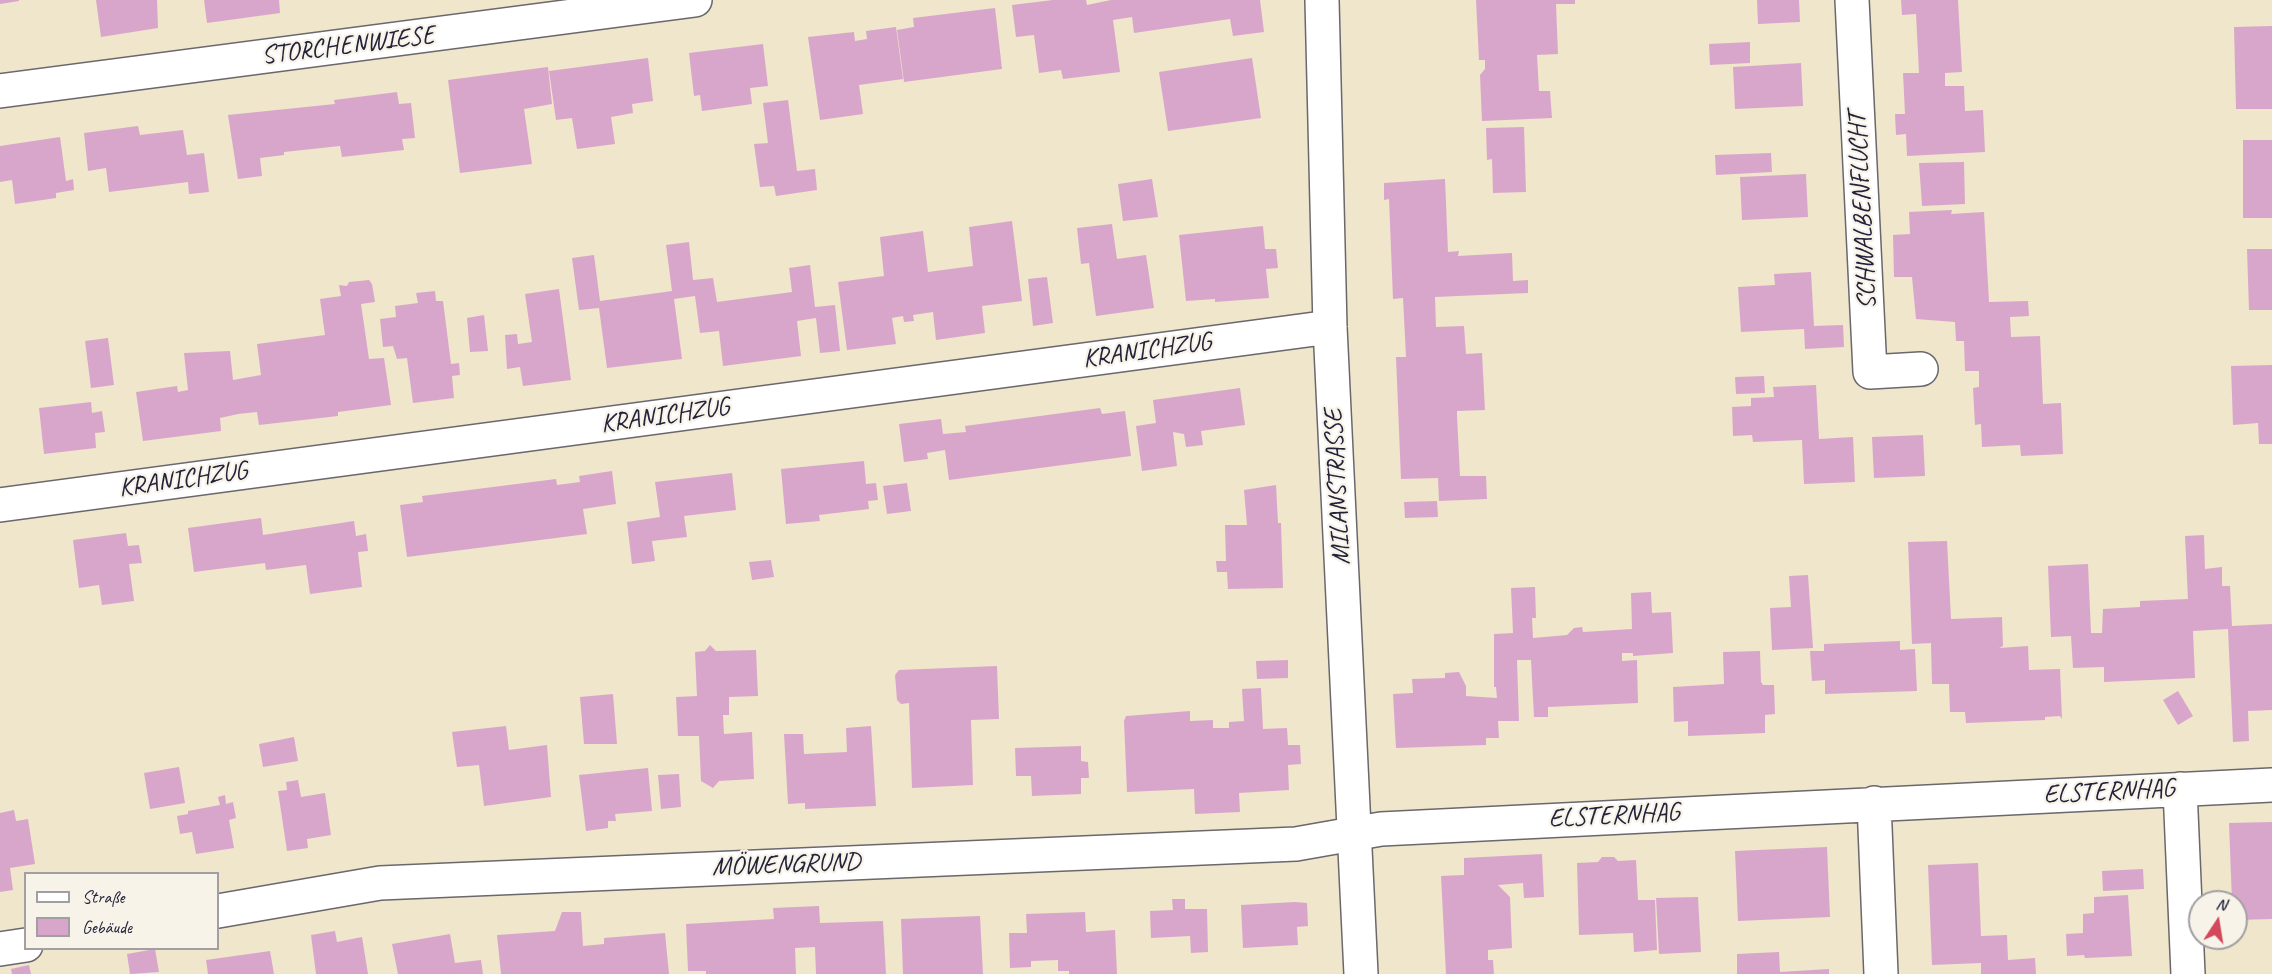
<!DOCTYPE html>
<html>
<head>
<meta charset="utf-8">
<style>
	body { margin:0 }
	#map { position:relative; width:2272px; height:974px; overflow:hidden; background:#efe6cb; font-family:Caveat,sans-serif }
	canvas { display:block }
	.legend { position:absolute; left:24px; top:872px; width:195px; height:78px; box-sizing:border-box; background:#f7f3e8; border:2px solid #a29fa3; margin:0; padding:8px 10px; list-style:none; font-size:18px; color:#22223b }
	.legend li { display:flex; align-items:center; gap:12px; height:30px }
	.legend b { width:30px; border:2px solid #a29fa3 }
	.north { position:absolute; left:2188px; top:890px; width:60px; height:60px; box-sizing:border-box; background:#f7f3e8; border:2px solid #a29fa3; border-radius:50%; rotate:12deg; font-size:16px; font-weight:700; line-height:24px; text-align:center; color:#22223b }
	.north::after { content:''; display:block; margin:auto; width:21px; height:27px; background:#d1495b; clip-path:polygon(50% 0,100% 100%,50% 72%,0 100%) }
</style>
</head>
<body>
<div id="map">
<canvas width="2272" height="974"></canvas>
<ul class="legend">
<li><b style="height:8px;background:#fff"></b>Straße</li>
<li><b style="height:16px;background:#d9a6cb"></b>Gebäude</li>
</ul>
<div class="north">N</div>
</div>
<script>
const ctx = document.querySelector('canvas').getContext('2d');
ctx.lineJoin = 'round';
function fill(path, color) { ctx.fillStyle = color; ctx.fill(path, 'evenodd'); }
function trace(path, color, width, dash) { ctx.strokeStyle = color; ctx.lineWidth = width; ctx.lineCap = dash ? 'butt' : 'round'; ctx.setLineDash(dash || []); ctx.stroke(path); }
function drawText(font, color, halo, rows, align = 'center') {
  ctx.font = font + ' Caveat,sans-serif'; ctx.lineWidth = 4.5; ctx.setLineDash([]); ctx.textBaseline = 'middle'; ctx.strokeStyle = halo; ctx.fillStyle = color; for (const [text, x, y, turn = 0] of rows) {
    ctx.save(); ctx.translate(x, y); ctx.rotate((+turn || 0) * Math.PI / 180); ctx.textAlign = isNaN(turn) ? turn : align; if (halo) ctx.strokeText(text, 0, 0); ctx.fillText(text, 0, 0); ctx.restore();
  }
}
fill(new Path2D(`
	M0 0H19V1L0 4Z
	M96 0H157L158 28 101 37Z
	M204 0H279L280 13 207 23Z
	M1053 0H1086L1087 5 1111 0H1260L1264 32 1233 36 1230 19 1134 33 1132 17 1113 20 1120 72 1063 79 1061 70 1039 73 1034 35 1016 37 1012 5Z
	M1476 0H1575V4H1556L1558 54 1537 55 1539 91H1550L1552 118 1482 121 1480 75 1485 69V60H1479Z
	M1757 0H1799L1800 22 1758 24Z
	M1901 0H1958L1962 72 1945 73V86H1964L1965 111 1983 110 1985 152 1907 156 1906 134 1896 135 1895 114H1905L1903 73H1919L1916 14 1902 15Z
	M995 8 1002 69 904 82 897 30 914 27 913 18Z
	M2272 26V109H2236L2234 27Z
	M896 27 903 79 859 85 863 114 820 120 808 37 854 32 855 41 867 39 866 31Z
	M1750 42V63L1710 65 1709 44Z
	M763 44 768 86 750 88 752 104 702 111 700 95 694 96 689 53Z
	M648 58 653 101 632 104 633 113 611 117 615 144 577 149 572 118 556 120 549 71Z
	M1252 58 1261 118 1168 131 1159 72Z
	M1801 63 1803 106 1735 109 1733 67Z
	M548 67 552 104 524 109 532 164 460 173 448 80Z
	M397 92 399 104 411 103 415 138 402 139 404 150 342 157 340 146 284 152V155L260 158 262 176 238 179 228 115 335 104 334 100Z
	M788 100 797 171 815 169 817 190 776 196 774 186 760 187 754 144 768 143 763 103Z
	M138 126 140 135 183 130 187 155 204 153 209 192 189 194 188 182 109 192 106 168 88 171 84 133Z
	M1524 127 1526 192 1493 193 1492 159 1487 160 1486 128Z
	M60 137 66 181 73 179 74 190 56 193V198L15 204 12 180 0 182V146Z
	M2243 140H2272V218H2243Z
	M1771 153 1772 172 1716 175 1715 155Z
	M1964 162 1965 204 1922 206 1919 163Z
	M1806 174 1808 217 1742 220 1740 177Z
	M1152 179 1158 217 1123 221 1118 184Z
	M1445 179 1448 252 1459 251 1458 256 1512 253 1513 281 1528 280V293L1435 297 1436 327 1464 326 1466 354 1482 353 1485 410 1457 411V415L1460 476H1486L1487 499 1439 501 1438 478 1401 479 1396 357H1406L1403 298 1393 299 1389 199 1384 200V183Z
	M1952 210 1951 214 1984 212 1989 302 2028 301 2029 316 2010 317 2011 337 2040 336 2043 404 2061 403 2063 454 2021 456 2020 445 1982 447 1981 424 1975 425 1974 407 1973 388 1979 387V371H1965L1964 341H1956L1955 322 1916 319 1912 277H1894L1893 235 1910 234 1909 212Z
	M1012 221 1022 301 982 306 985 333 936 340 933 312 913 315 914 321 904 322 903 316 892 318 896 344 847 350 838 282 884 276 880 237 923 231 928 272 973 266 969 227Z
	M1112 224 1117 259 1146 255 1154 308 1096 316 1089 263 1081 264 1077 228Z
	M1263 226 1265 249H1276L1278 268 1266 269 1269 298 1215 302V299L1186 301 1179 235Z
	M689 242 693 280 713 278 717 302 792 292 789 268 810 265 815 307 835 305 840 351 820 353 816 318 797 321 801 356 723 366 719 331 700 333 695 296 674 299 682 359 607 368 599 308 579 310 572 258 594 255 600 301 672 291 666 245Z
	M2247 249H2272V310H2249Z
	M1811 272 1814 326 1843 325 1844 347 1805 349 1804 329 1741 332 1738 287 1775 285 1774 274Z
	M1047 277 1053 323 1033 326 1028 279Z
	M369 280 372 284 375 302 361 304 369 359 384 358 391 405 338 412V416L259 425 257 412 238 414 220 418 221 431 143 441 136 392 177 386 178 392 188 390 184 353 230 351 233 380 261 375 257 344 325 335 320 299 341 296 339 285 347 286 349 282Z
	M559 289 571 380 523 386 520 367 507 369 505 335 517 334 518 344 532 342 525 294Z
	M435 291 436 301H443L451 364 459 363 460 375 452 376 454 398 413 403 407 358 397 359 393 346 383 347 380 319 396 317 395 306 418 303 416 293Z
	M484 315 488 351 470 352 467 318Z
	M108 338 114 385 91 388 85 341Z
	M2272 365V444H2259L2258 423 2233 425 2231 366Z
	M1764 376 1765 393 1736 394 1735 377Z
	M1816 385 1819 439 1853 437 1855 482 1804 484 1802 440 1753 442 1752 435 1733 436 1732 407 1751 406V398L1774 397 1773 387Z
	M1240 388 1245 425 1201 431 1203 445 1186 447 1184 434 1173 432 1177 466 1142 471 1136 426 1156 423 1153 400Z
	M91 402 92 413 102 411 105 432 95 433 96 448 44 454 39 408Z
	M1100 408 1102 414 1125 411 1131 456 949 480 945 450 927 453 928 459 904 462 899 424 941 419 943 434 966 432 965 426Z
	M1923 435 1925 476 1874 478 1872 437Z
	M864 461 866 484 876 483 878 500 868 501 869 509 819 515 820 521 786 524 781 469Z
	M612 471 616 504 583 509 587 534 407 557 400 505 423 502 422 496 556 479 557 485 580 482 579 476Z
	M732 473 736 510 684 516 687 537 652 541 655 561 632 564 627 522 660 517 655 482Z
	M907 483 911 511 887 514 883 486Z
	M1276 485 1278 523H1281L1283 588 1228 589 1227 572H1217L1216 561H1226L1225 525H1247L1244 490Z
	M1437 501 1438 517 1405 518 1404 502Z
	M261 518 263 535 354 521 356 536 366 534 368 551 358 552 362 587 310 594 306 565 266 570 265 563 194 572 188 528Z
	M126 533 128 546 139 545 142 563 129 564 134 601 102 605 99 585 79 588 73 540Z
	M2204 535 2205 569 2222 567V586H2230L2232 626 2272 624V710L2248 711 2249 741 2233 742 2228 629 2193 631 2195 678 2104 682V667L2073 668 2071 636 2051 637 2048 566 2088 564 2091 633H2102L2103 609 2140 607V601L2188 599 2185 536Z
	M1947 541 1951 619 2002 617 2003 646 1999 648 2028 646 2029 670 2060 669 2062 719 2060 716 2045 717V720L1966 723 1965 712H1950L1949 684H1932L1931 643 1912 644 1908 542Z
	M771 560 774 577 752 580 749 562Z
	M1808 575 1813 648 1772 650 1770 608 1791 607 1789 576Z
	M1535 587 1536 618H1532L1533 638 1567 635 1574 628 1582 627 1583 632 1632 629 1631 593 1651 592 1652 613 1671 612 1673 653 1633 656V653H1622V661L1637 660 1638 703 1548 707V717H1534L1531 660H1517L1519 721H1498L1499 738H1486V745L1396 748 1393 694 1413 693 1412 679 1445 678V673L1459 672 1466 686V696L1497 698 1496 687H1494V634L1513 633 1511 588Z
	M1900 641V650L1915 649 1917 691 1825 694V680L1812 681 1810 651H1824V644Z
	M710 645 716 651 756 650 758 696 729 697V715H723L724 734 752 732 754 779 719 781 713 788 701 781 699 736H678L676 697 697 696 695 652 705 651Z
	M1760 651 1761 682 1763 685H1774L1775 714 1765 715V733L1688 736V721L1674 722 1673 687 1724 684 1723 652Z
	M1288 660V678L1257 679 1256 661Z
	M997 666 999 719 971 720 973 785 912 788 909 703 901 704 897 700 895 675 899 670Z
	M1261 688 1263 729 1287 728 1288 745H1300L1301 764 1288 765 1289 790 1239 793 1240 812 1195 814 1194 789 1127 792 1124 721 1126 716 1190 711V721L1213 720V728H1229V722L1244 721 1242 689Z
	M2178 691 2193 716 2178 725 2163 700Z
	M613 694 617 744H584L580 697Z
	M506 726 509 750 547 745 551 797 484 806 479 765 457 767 452 732Z
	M871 726 876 806 805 809V803L788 804 784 734H803L804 754 847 752 846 728Z
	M294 737 298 761 263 767 259 744Z
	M1081 746V761L1088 762 1089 778H1081V794L1032 796 1031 776H1016L1015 748Z
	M179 767 185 803 150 809 144 773Z
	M648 768 652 811 615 814 616 821H608V828L586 831 579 775Z
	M679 774 681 807 661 809 658 775Z
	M298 780 301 797 325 793 331 835 307 839 308 848 287 851 278 791 287 790 286 782Z
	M225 795 226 804 233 802 236 818 229 820 234 848 196 854 192 832 180 834 177 816 188 814V811L220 805 218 797Z
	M14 810 16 821 28 819 35 864 10 868 13 890 0 892V813Z
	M2272 822V919L2236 920V902H2232L2229 823Z
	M1827 847 1830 917 1738 921 1735 851Z
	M1542 854 1544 897 1524 898 1523 883 1498 885 1510 897 1512 948 1488 950V960H1493L1494 974H1446L1441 876 1464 875V858Z
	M1602 857H1614L1618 861 1636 860 1638 900H1655L1657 950 1634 952 1633 933 1579 935 1577 863 1598 862Z
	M1978 863 1981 936 2007 935 2008 960 2035 958 2036 974H1981V963L1932 965 1928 865Z
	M2143 869 2144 889 2103 891 2102 871Z
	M2128 895 2132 956 2085 958 2084 955 2067 956 2066 934 2083 933V914L2094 913V897Z
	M1698 897 1701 952 1659 954 1656 898Z
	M1172 899H1185V909H1207L1208 952 1191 953 1190 936 1151 938 1150 911 1173 910Z
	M1295 902 1307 903 1308 926 1297 927 1298 945 1243 948 1241 905Z
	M819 906 820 923 883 921 886 974H816L815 947 795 948 796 974H706V971H688L686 924 774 919 773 908Z
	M562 912H581L583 946 604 944V938L665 933 669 974H501L497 935 555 931Z
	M1085 912 1086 932 1115 930 1117 974H1069V971H1058V960L1031 961V967L1010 968 1009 933H1027L1026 914Z
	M980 916 983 974H903L901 919Z
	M335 931 337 942 362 937 368 974H316L311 935Z
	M450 934 455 963 481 960 483 974H398L392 944Z
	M155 949 159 972 130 974 127 954Z
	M270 951 274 974H208L206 960Z
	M1779 952 1780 972 1829 969V974H1737V954Z
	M29 965 31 974H12L11 969Z`), '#d9a6cb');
const street = new Path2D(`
	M1322 0 1330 327 1361 974
	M1852 0 1870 372 1921 369
	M0 91 695 0
	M0 505 1330 327
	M2180 789 2188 974
	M1874 803 1881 974
	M218 911 380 883 1296 844 1381 829 2272 785
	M0 949 26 945`);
trace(street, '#6a676d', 36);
trace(street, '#fff', 33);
drawText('26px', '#22223b', '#f7f3e8', [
	["STORCHENWIESE",348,46,-7],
	["SCHWALBENFLUCHT",1863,211,-93],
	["KRANICHZUG",1147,351,-8],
	["KRANICHZUG",665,416,-8],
	["KRANICHZUG",183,480,-8],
	["MILANSTRASSE",1338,487,-93],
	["ELSTERNHAG",2109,792,-3],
	["ELSTERNHAG",1614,816,-3],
	["MÖWENGRUND",786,865,-2]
]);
</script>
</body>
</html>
